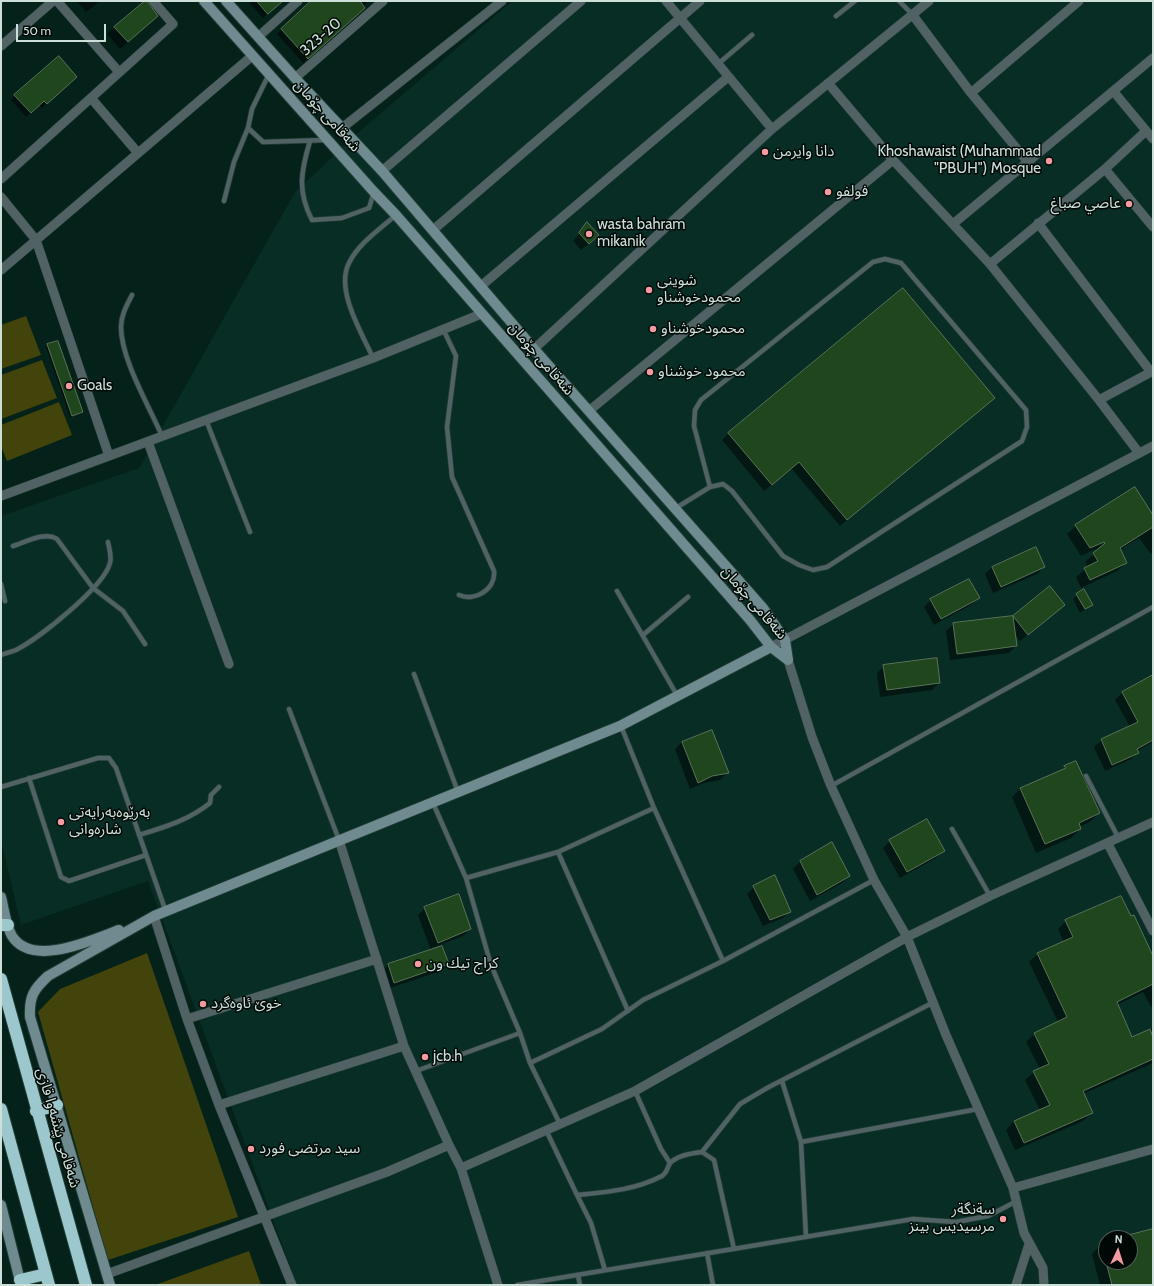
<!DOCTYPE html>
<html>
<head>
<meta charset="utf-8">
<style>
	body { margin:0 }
	#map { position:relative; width:1154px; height:1286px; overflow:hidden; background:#04211a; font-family:Cabin,sans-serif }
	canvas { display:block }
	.frame { position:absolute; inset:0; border:2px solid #cce0d9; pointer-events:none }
	.north { position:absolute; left:1098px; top:1230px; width:40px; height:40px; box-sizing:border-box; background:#000806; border:1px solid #525e5a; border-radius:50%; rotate:4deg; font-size:11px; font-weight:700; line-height:16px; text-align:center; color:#cce0d9 }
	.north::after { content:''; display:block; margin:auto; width:14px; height:18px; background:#f49aa1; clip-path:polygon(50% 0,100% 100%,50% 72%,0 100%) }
	.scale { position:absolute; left:16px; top:24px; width:90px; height:18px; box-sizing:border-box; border:2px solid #cce0d9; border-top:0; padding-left:5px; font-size:12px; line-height:14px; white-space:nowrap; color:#cce0d9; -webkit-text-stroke:3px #000806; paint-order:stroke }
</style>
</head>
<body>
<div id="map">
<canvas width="1154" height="1286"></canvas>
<div class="frame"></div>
<div class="north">N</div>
<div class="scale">50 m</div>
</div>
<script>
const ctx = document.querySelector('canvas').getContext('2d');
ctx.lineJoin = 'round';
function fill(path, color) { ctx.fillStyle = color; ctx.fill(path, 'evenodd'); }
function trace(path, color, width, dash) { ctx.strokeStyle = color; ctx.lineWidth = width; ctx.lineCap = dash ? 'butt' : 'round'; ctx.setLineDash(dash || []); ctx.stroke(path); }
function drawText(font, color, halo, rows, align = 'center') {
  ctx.font = font + ' Cabin,"Noto Sans Arabic",sans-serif'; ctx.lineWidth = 3; ctx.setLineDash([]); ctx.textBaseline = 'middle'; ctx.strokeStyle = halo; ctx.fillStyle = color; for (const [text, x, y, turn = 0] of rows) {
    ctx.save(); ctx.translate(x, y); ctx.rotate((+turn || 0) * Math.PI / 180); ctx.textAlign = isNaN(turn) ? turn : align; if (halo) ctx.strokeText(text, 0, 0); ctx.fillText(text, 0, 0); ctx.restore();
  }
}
fill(new Path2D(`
	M512 1H1153V1285H297L148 881 21 925 1 841V516L139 468 295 192 360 131ZM1106 1238H1130V1262H1106Z`), '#072d24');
fill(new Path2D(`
	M26 316 41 355 1 369V325Z
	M42 360 57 398 1 419V375Z
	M59 402 72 435 7 461 1 446V425Z
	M147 953 238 1217 108 1260 38 1012 60 989Z
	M249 1251 261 1285H155Z`), '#43440b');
fill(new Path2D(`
	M77 1H100L86 12Z
	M248 1H281L263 18Z
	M313 1H368L359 12 303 63 277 34 291 19Z
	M150 23 120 49 107 34 114 27Z
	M71 82 42 108 39 105 26 117 11 100 15 96Z
	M587 224 591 242 581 250 573 241Z
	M48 345 82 412 80 414 70 417 46 347Z
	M986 405 840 526 792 469 764 491 722 440 729 433Z
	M1153 517V552L1151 554 1139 538 1120 550 1126 563 1117 571 1081 588 1076 577 1088 567 1085 562 1097 551 1095 549 1081 556 1067 534 1076 526Z
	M992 567H1044L1037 574 993 593 985 574Z
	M1050 588 1064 605 1020 641 1014 633 1016 646 1009 653 950 660 946 631 954 624 1013 617Z
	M1077 595 1092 604 1080 613 1073 599Z
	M978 598 971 605 934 625 924 607 931 600Z
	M884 666 939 683 932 690 880 697 877 673Z
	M1153 676V742L1137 751 1138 752 1131 759 1105 771 1094 747 1102 740 1130 727 1115 700 1122 693Z
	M682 742 727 773 720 780 704 783 690 789 675 749Z
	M1065 767 1099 813 1090 822 1079 827 1080 829 1071 838 1036 853 1012 797 1021 788 1060 772Z
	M890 841 943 851 936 858 900 878 883 848Z
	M800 861 849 876 842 883 810 901 793 869Z
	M754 887 790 911 783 918 763 926 747 894Z
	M425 908 470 929 463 936 432 948 448 964 441 971 387 989 381 972 388 965 431 951 418 915Z
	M1066 921 1149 951 1151 949 1153 952V1007H1151L1143 992 1117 1005 1131 1038 1153 1028V1063L1083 1094 1092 1113 1083 1121 1015 1150 1006 1130 1014 1121 1040 1110 1025 1080 1034 1072 1040 1069 1026 1042 1035 1034 1058 1022 1029 962 1038 954 1064 942 1058 929Z
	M1153 1230V1285H1100L1092 1254 1101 1244 1106 1243V1262H1130V1238H1124Z`), '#0007');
const building = new Path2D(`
	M145 1H147L158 16 128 42 114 27Z
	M257 1H283L268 14Z
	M311 1H360L365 8 308 59 281 29Z
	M59 56 77 77 47 104 44 101 31 113 14 95Z
	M587 222 599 235 589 244 579 233Z
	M903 288 995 398 847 520 799 462 772 485 728 433Z
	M58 341 83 412 72 416 47 344Z
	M1135 487 1153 515V527L1120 548 1127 563 1090 580 1084 568 1098 561 1093 553 1105 543 1104 542 1090 548 1075 525Z
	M1036 547 1045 567 1001 587 992 567Z
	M969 579 980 598 941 619 930 599Z
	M1050 586 1065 605 1028 635 1013 616Z
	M1084 589 1093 605 1085 609 1076 594Z
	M1013 616 1017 646 957 654 953 623Z
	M937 658 940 683 887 690 883 665Z
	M1153 675V740L1137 749 1139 753 1112 765 1101 739 1138 722 1122 692Z
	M712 730 729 773 712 776 698 783 682 742Z
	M1076 761 1100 813 1079 823 1081 829 1045 844 1020 788 1066 768 1064 766Z
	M927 819 945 851 907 872 889 840Z
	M832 842 850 876 817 895 800 861Z
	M775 875 791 912 770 920 753 886Z
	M459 894 471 929 438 943 424 907Z
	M1121 896 1131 916 1134 915 1153 956V984L1117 1002 1132 1037 1150 1029 1153 1037V1059L1083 1091 1093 1113 1024 1143 1014 1121 1050 1105 1033 1071 1049 1064 1034 1033 1067 1017 1037 953 1073 937 1065 920Z
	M442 946 449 964 394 983 388 964Z
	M1153 1229V1285H1112L1106 1262H1130V1235Z`);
fill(building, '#1f461c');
trace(building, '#5b7259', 1);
const lane = new Path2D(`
	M899 1 912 14
	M836 16 855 1
	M718 64 752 35
	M269 74 252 109 248 128 263 142 327 140
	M310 141C301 171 297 191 312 220L342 218 369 208 374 192
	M224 201 234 162 248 128
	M132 295C127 305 121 315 121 327 121 359 149 406 162 436
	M443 329 456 356 447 427 452 477 494 571C496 589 475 602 459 595
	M373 358C362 333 335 290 349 263 358 244 380 229 396 215
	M206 420 250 532
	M676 508 710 487 723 484 732 491 783 556 799 565 813 570 827 567 1022 441 1027 427 1026 410 901 263 885 259 873 262 701 400 695 410 694 426 710 487
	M13 546C26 542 45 531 57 539L93 588 123 611 145 644
	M1 584 5 601
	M617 591 678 697
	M643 635 688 597
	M1 655C6 653 11 652 16 650 38 639 104 587 110 563 112 556 109 548 108 542
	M414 674 458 792
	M289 709 339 840
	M621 726 654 808 723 961
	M1086 776 1119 839
	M29 778 61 877 69 881 146 855
	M831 786 1153 607
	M1 787 98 758H109L116 768 166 912
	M433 803 466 878 491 965 520 1033
	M952 829 990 896
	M139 835C165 827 189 820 210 803L211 795 219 787
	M558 852 628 1011
	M466 878 558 852 654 808
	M530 1063 602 1029 643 1000 723 961 874 880
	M416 1071 520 1033 530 1063 560 1124
	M782 1081 801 1142 806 1237
	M635 1091 661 1149 670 1163
	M546 1130 577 1195
	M801 1142 978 1109
	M702 1152 740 1104 767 1088 934 1002
	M707 1253 713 1285
	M605 1270 591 1223 577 1195C607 1192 635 1190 662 1176 667 1173 667 1168 670 1163 678 1155 692 1153 702 1152L714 1160 734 1249
	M578 1275 580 1285
	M517 1285 913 1219 956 1222 988 1216 1015 1202`);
const street = new Path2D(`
	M57 1 119 72
	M666 1 772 129
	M912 14 971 93 1027 161
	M258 37 298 1
	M1 46 53 1
	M295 78 383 1
	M828 83 893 160 990 264 1099 400 1139 453
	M1114 92 1153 139
	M971 93 1079 1
	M91 98 138 153
	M342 128 502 1
	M1105 169 1153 227
	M382 171 581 1
	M1 179 173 24 153 1
	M1 197 36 240 109 456
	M1038 223 1151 372
	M953 224 1153 58
	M433 230 700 1
	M990 264 1105 169 1146 131
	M1 270 252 56
	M481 286 728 77
	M534 349 772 129 929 1
	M1099 400 1153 371
	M590 410 893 160
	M148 442 229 664
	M1 496 373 358 481 314
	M771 647 1153 446
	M788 660 812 737 831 786 874 880 907 937 946 1035 1013 1188 1024 1233 1043 1268 1044 1285
	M339 840 404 1046 449 1145 461 1168 498 1285
	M1108 844 1153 931
	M154 916 187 1019 219 1105 292 1285
	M187 1019 377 959
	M219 1105 404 1046
	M461 1168 635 1091 907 937 990 896 1153 822
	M1013 1188 1153 1149
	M107 1274 387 1172 449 1145
	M1016 1285 1029 1244`);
const secondary = new Path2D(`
	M204 1 374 192 396 215 750 620 771 647 788 660
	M226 1 295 78 382 171 534 349 763 608 785 640 788 660
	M1 897C4 909 6 926 12 936 32 968 92 940 119 930
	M1 1205 21 1285
	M110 1285 30 1017C29 996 34 989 48 976L154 916 620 726 771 647`);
const highway = new Path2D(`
	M1 925H8
	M1 979 86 1285
	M1 1109 49 1285
	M36 1111 57 1105
	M20 1280 46 1274`);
trace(lane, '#203c35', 6);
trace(street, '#203c35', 10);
trace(secondary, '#203c35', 12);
trace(highway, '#203c35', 14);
trace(lane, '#516264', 4.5);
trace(street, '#516264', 9);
trace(secondary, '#708b8f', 10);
trace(highway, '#9cc8cd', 12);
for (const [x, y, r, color] of [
	[765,152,4,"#f49aa1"],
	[1049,161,4,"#f49aa1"],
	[828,192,4,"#f49aa1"],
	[1129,204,4,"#f49aa1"],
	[589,234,4,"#f49aa1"],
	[649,290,4,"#f49aa1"],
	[653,329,4,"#f49aa1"],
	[650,372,4,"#f49aa1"],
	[69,386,4,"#f49aa1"],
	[61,822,4,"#f49aa1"],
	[418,964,4,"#f49aa1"],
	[203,1004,4,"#f49aa1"],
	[425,1057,4,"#f49aa1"],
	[251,1149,4,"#f49aa1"],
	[1003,1219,4,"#f49aa1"]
]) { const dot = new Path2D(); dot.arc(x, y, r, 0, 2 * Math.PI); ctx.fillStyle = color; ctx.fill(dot); trace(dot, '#000806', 1.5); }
drawText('15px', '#cce0d9', '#000806', [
	["323-20",321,37,-41],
	["شەقامی چۆمان",327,116,48],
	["شەقامی چۆمان",541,359,49],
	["شەقامی چۆمان",754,603,49],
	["شەقامی پێشەوا قازی",58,1128,74]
]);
drawText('15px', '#cce0d9', '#000806', [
	["دانا وایرمن",773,152],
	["Khoshawaist (Muhammad",1041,152,"right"],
	["\"PBUH\") Mosque",1041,169,"right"],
	["فولفو",836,192],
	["عاصي صباغ",1121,204,"right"],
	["wasta bahram",597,225],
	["mikanik",597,242],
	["شوينى",657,281],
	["محمودخوشناو",657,298],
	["محمودخوشناو",661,329],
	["محمود خوشناو",658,372],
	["Goals",77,386],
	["بەرێوەبەرایەتی",69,813],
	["شارەوانی",69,830],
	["كراج تيك ون",426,964],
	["خوێ ئاوەگرد",211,1004],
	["jcb.h",433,1057],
	["سيد مرتضى فورد",259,1149],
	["سةنگةر",995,1210,"right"],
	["مرسيديس بينز",995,1227,"right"]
], 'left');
</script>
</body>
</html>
